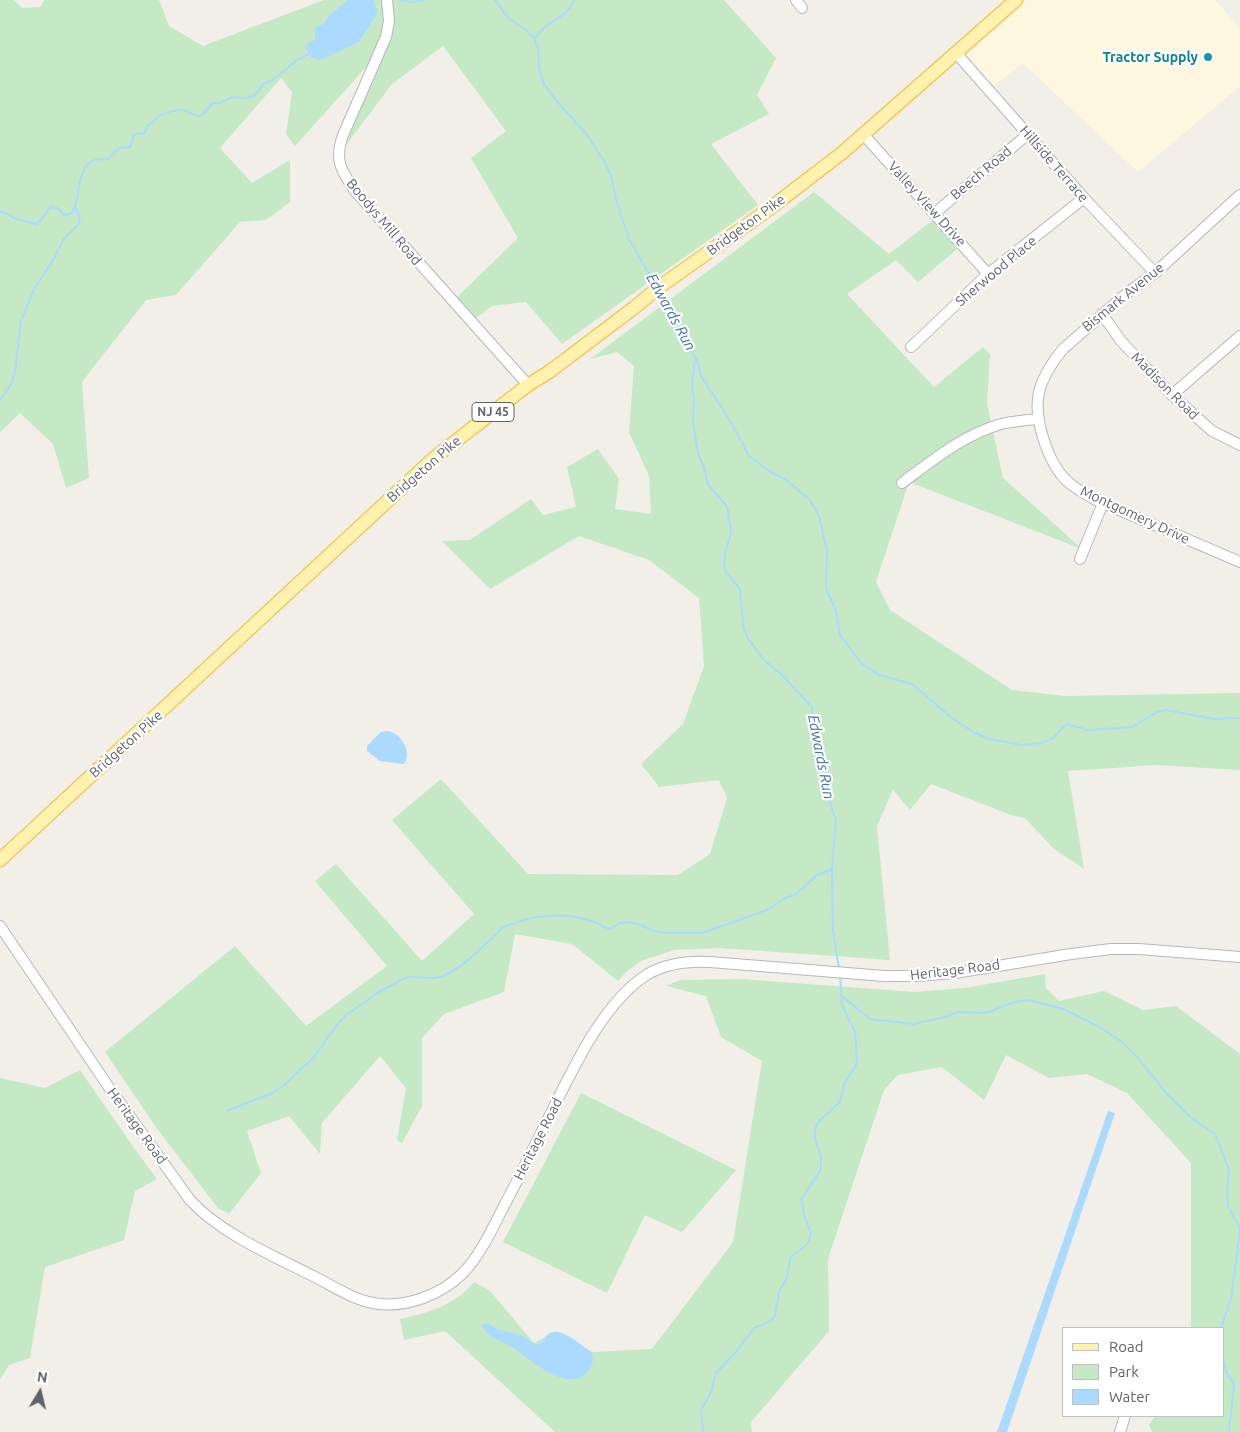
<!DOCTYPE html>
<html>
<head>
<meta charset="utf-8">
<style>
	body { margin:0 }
	#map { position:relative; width:1240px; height:1432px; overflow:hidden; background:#f1efe8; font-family:Ubuntu,sans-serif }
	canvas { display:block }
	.legend { position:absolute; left:1062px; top:1327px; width:162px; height:90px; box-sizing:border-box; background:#fff; border:1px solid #bfc1c3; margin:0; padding:6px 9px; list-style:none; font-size:15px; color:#5f6368 }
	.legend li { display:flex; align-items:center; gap:10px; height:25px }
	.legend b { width:25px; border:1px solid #bfc1c3 }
	.north { position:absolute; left:15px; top:1367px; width:50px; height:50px; -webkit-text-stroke:4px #fff; paint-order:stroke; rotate:9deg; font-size:14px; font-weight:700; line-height:20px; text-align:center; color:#5f6368 }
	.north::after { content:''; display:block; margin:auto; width:18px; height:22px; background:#5f6368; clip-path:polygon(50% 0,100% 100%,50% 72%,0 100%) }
</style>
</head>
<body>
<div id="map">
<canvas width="1240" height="1432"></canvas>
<ul class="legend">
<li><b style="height:6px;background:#fff2af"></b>Road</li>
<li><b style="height:14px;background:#c5e8c5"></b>Park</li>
<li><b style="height:14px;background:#aadaff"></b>Water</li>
</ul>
<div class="north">N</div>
</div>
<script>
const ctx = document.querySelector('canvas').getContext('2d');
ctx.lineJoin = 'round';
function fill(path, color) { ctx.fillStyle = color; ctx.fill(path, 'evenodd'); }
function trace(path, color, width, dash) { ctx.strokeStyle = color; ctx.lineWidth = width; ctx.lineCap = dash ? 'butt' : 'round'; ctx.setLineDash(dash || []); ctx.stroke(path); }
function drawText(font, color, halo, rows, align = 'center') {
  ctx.font = font + ' Ubuntu,sans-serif'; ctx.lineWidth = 4.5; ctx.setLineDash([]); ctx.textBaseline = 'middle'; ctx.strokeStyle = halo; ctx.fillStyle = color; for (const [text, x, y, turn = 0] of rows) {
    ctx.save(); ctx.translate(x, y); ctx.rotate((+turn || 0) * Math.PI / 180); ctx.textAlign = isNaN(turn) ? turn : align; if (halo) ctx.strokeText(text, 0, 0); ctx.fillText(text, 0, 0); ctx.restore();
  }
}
fill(new Path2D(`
	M1025 0H1215L1240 28V86L1138 172 1023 63 993 86 964 52Z`), '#fef7e0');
fill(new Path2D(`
	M0 0H14L22 8 41 7 44 0H159L169 26 203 46 324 0H724L776 58 757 95 769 114 711 144 758 205 562 344 526 302 492 306 476 318 457 297 518 238 471 158 506 131 443 46 392 84 346 145 367 66 295 146 286 134 292 92 281 78 220 148 252 183 290 160V202L266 220 240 222 176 295 146 300 82 382 89 478 66 488 53 444 20 413 0 432Z
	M814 192 889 254 937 217 962 245 918 282 896 260 847 294 934 387 983 347 990 354 987 404 1003 478 1082 549 909 482 876 582 890 610 1012 690 1065 696 1240 693V770L1157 765 1068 771 1084 869 1054 849 1025 818 1011 815 931 784 910 810 893 790 877 826 890 960 719 948 674 950 641 961 627 971 618 981 572 944 515 934 504 992 444 1014 422 1038V1106L402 1143 397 1140 406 1088 380 1056 322 1123 320 1154 289 1116 247 1131 261 1173 229 1214 218 1208 158 1130 105 1052 235 946 306 1026 387 966 315 881 336 864 422 961 474 914 392 820 441 779 528 874 678 875 710 854 727 798 719 780 659 787 641 764 683 724 704 666 699 598 649 560 579 536 490 589 442 541 470 540 531 499 543 515 576 507 567 467 598 449 619 479 615 509 651 514 649 476 629 432 634 366 617 352 590 359Z
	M1045 974 1046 988 1059 1001 1104 991 1143 1010 1176 1006 1240 1054V1432H1152L1149 1425 1155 1416H1224V1328H1191V1163L1127 1093 1087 1074 1049 1078 1006 1055 984 1100 942 1067 898 1075 884 1090 828 1259 829 1331 751 1422 752 1432H555L445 1331 404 1340 400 1319C428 1313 455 1305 474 1282L490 1291 534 1343 556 1331 592 1352 652 1349 733 1242 762 1061 721 1037 706 996 666 986 680 980 740 979 915 992 965 988Z
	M80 1070 134 1148 157 1179 135 1191 124 1240 45 1267 30 1358 9 1365 0 1380V1078L45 1088Z
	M581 1093 736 1170 682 1232 645 1215 607 1293 503 1242Z`), '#c5e8c5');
fill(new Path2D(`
	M348 0H374L377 11 376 16 359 42 320 60 312 58 305 47 308 43 315 40V27L324 24 328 17Z
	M386 731C400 731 413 752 404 764L380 761 367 751V746L381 732Z
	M1108 1111 1115 1113 1007 1432H997Z
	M487 1323 500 1330 521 1335 536 1345 542 1343C552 1318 577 1342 591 1352 594 1358 593 1365 589 1370 570 1397 531 1359 512 1347 501 1341 487 1338 482 1325Z`), '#aadaff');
trace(new Path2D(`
	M399 0 410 2 424 0
	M495 0 508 18 525 29 534 38 538 48 539 68 544 84 556 100 587 135 604 161 611 175 616 200 629 239 655 284
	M534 39C538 35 541 30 545 27 556 18 569 15 574 0
	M0 212 6 213 14 218 36 224C44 220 44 212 51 207L57 208 64 215 70 214C82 204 74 173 92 161 97 159 103 159 108 159L118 148 130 147 134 135 139 133 144 134 147 126C153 124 154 119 159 116 163 113 177 110 182 110 190 110 192 117 201 116L213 103H220L232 97 244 98 254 96 264 84 274 79 297 60 308 54
	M661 293 671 309 679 333 697 360 701 376 731 422 749 456 769 471 786 480 810 500 819 516 827 551 826 584 827 592 835 607 840 635 861 663 879 675 912 684 952 718 973 732 989 739 1022 745 1041 743 1052 739 1066 724 1088 730 1132 727 1157 712 1166 710 1214 719 1240 718
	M695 359 692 383 694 401 693 422 698 454 704 467 708 485 726 505 728 511 731 534 725 553 724 565 726 572 740 589 743 624 747 637 764 660 782 675 812 707 816 741 827 770 823 783 836 820 832 869 833 930 839 969
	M0 400 11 384 15 372 21 320 35 288 55 257 63 240 78 225 80 219 76 208
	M843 997 870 1019 914 1024 945 1017 957 1012 986 1013 1014 1002 1028 1000 1064 1009 1101 1028 1122 1042 1138 1058 1166 1093 1190 1117 1215 1134 1229 1170 1227 1192 1228 1207 1239 1226 1240 1232 1231 1299 1221 1328
	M227 1111 272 1093 283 1086 314 1057 338 1023 345 1016 379 992 405 978C416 975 428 980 440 977 459 972 488 942 502 928 530 915 562 911 592 921 598 923 603 927 610 929L620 923 629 922 641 925 654 931 668 933H702L767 910 787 897 795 895 817 875 832 869
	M1224 1361 1226 1372 1234 1384 1229 1432
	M703 1432 701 1410 710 1394 716 1373 735 1353 754 1328 769 1322 775 1316 779 1291 786 1280 791 1257 806 1245 809 1241 811 1232 804 1215 802 1198 820 1171 821 1166V1157L815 1139V1129L820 1120 840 1102 844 1084 856 1065 857 1061 855 1032 842 1005 840 976`), '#aadaff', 2);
const minor = new Path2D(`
	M387 0 389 21 386 37 343 135C334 161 341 170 355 191L528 385
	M796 0 802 8
	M956 53 1084 198 1155 273
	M864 135 988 274
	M1240 195 1155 273 1127 293 1063 349C1053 361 1043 376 1039 392 1033 418 1048 463 1067 481 1075 489 1086 494 1096 500L1240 562
	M935 213 1028 134
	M1102 314 1121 341 1172 395 1212 431 1240 445
	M911 347 988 274 1084 198
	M1172 395 1240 336
	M902 483C933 460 963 435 1001 424 1014 421 1027 420 1039 419
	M1080 559 1103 503
	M0 926 108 1086 190 1200C221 1234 274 1256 315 1277 333 1286 352 1299 373 1303 405 1309 441 1295 463 1273 481 1254 492 1229 504 1206 520 1176 535 1145 550 1115 573 1069 603 1002 648 974 667 963 689 961 710 962L884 976H916L955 973 1071 954 1111 949H1139L1240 957
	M1120 1432 1125 1416`);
const major = new Path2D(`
	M0 860 434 458 528 385 549 372 635 307 658 288 769 209 842 153 1016 0`);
trace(minor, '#b5b8bc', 12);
trace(major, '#f2c960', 15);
trace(minor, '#fff', 10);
trace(major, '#fff2af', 12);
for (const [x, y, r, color] of [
	[1208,57,5,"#0f9aa8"]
]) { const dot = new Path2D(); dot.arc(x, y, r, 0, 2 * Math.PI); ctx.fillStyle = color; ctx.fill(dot); trace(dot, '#fff', 2); }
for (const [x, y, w] of [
	[493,412,42]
]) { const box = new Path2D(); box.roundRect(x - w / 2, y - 9.5, w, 19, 4); ctx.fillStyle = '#fff'; ctx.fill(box); trace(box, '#5f6368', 1); }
drawText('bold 12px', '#5f6368', null, [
	["NJ 45",493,412]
]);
drawText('bold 14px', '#0d838f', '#fff', [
	["Tractor Supply",1198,57]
], 'right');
drawText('14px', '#5f6368', '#fff', [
	["Hillside Terrace",1054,164,49],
	["Beech Road",981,173,-40],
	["Valley View Drive",927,204,48],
	["Boodys Mill Road",384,222,50],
	["Bridgeton Pike",746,225,-36],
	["Sherwood Place",996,271,-40],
	["Bismark Avenue",1123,297,-39],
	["Madison Road",1165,386,45],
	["Bridgeton Pike",424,469,-41],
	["Montgomery Drive",1135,515,25],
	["Bridgeton Pike",126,744,-42],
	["Heritage Road",955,970,-7],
	["Heritage Road",137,1126,54],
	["Heritage Road",538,1139,-63]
]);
drawText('italic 15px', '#4174aa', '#fff', [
	["Edwards Run",671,312,61],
	["Edwards Run",821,757,79]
]);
</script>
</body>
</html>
